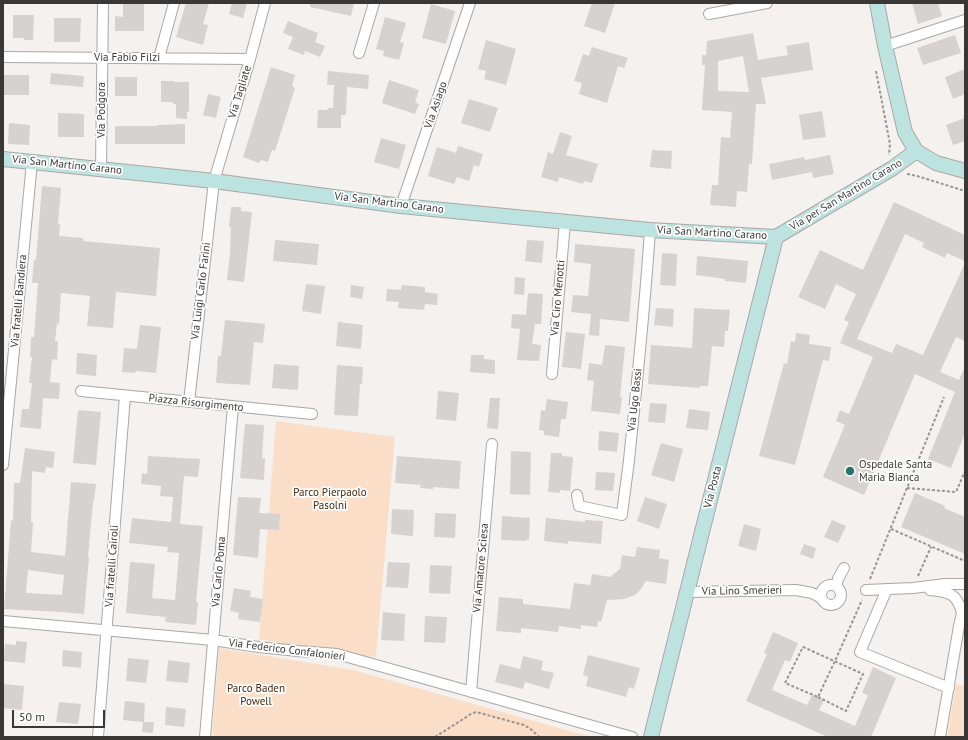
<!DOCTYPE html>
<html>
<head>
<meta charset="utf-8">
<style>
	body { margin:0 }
	#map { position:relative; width:968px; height:740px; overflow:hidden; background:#f5f1ee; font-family:"PT Sans",sans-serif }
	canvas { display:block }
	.frame { position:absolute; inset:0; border:4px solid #3a3837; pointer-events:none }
	.scale { position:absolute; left:12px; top:710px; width:93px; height:18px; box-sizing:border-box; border:2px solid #3a3837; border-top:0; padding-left:5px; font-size:12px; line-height:14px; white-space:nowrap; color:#3a3837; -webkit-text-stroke:3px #fff; paint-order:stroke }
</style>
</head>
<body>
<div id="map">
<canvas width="968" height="740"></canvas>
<div class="frame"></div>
<div class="scale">50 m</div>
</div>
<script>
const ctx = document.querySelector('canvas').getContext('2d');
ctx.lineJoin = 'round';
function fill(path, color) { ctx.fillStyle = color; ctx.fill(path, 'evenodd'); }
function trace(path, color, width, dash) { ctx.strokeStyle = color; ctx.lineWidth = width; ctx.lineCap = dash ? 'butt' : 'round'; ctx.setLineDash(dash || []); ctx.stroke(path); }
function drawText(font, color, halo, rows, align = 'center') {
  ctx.font = font + ' "PT Sans",sans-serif'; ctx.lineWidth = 3.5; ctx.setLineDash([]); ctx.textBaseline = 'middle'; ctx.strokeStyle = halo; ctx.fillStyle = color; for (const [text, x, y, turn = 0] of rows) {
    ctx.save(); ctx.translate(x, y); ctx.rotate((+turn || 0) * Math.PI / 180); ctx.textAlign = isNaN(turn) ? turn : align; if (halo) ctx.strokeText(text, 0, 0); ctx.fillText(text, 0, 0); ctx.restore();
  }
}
fill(new Path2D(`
	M276 421 395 437 376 657 337 654 259 639Z
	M219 648 353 670 591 737H212Z
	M956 684 965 686V737H947Z`), '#fbdec8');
fill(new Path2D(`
	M123 3H144V31H115V16L123 17Z
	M186 3H209L203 24 208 25 203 45 176 37Z
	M232 3H247L243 18 229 14Z
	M310 3H354L351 16 310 7Z
	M592 3H615L605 33 584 26Z
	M912 3H938L942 16 918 24Z
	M431 4 455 11 446 44 422 38Z
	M13 15H34L33 40H24V38H13Z
	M385 17 406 23 400 42 404 43 399 60 383 56 384 51 376 49Z
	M54 18H81L80 42H54Z
	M288 21 318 33 315 42 325 46 320 57 305 51 304 55 288 49 293 37 283 33Z
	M753 33 758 60 788 55 786 46 809 42 813 70 761 78 766 104H756L752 164H749L747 192 737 191 736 207 710 205 712 185H718L721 137 730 138 732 112 702 110 705 65H702V55H706L707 41ZM743 56 749 92 718 91V61Z
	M955 35 961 53 923 65 917 48Z
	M486 40 516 49 506 85 484 79 486 71 478 69Z
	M592 47 628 58 624 68 618 66 607 103 579 94 582 83 574 81 583 54 589 56Z
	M271 67 295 75 292 86 295 88 275 151 272 150 268 162 261 160 259 163 243 157Z
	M965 69V94L953 99 945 77Z
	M328 71 369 75 368 89 347 87 346 115H341V128H317L318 110H327L328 108H333L334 85H327Z
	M51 73 84 76 83 87 50 84Z
	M3 75H29V95H3Z
	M115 77H137V96H115Z
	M389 80 419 90 415 102 419 104 415 114 382 103Z
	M161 81H174V82H189V112L187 111V119L176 118V104H173V102H161Z
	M208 94 221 97 216 118 203 115Z
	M469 99 498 108 490 132 461 123Z
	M822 111 826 137 803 140 799 115Z
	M58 113 84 114V137H58Z
	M965 118V141L953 145 946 125Z
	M9 123 30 125 29 145 8 144Z
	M185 124V144H115V126H157V125Z
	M560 132 572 136 566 155 598 164 592 183 584 181 583 184 559 177 558 182 541 177 548 152 553 154Z
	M381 138 406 145 399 169 374 162Z
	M458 146 483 154 479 167 474 165 469 181 457 177 454 184 428 176 437 147 456 153Z
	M652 150 672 151 671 169 650 167Z
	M830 155 834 174 813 178 812 172 772 180 769 164 804 157 805 160Z
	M42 186 61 188 58 224H60L59 236 83 238V241L160 248 156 296 116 292 113 328 87 326 90 296 61 293 59 324 57 323 55 341H58L57 360 52 359 50 382 60 383 59 399 43 398 41 429 20 427 22 409H29L32 383H29L32 357H30L31 337H34L38 283H32L34 260H36Z
	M894 202 965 235V261L947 253 945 258 922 247 924 243 905 234 857 339 892 353 896 344 923 355 965 263V341L956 337 940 372 959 380 965 367V433L951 468 928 459 955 392 915 374 864 495 823 477 845 425 836 421 840 410 849 414 873 357 840 343 849 322 844 320 856 294 836 284 825 309 798 297 820 250 863 270Z
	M231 207H241V211L252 212 244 282 227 280 230 253 231 227H229Z
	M275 240 319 244 317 265 273 261Z
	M527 240 544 241 542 263 525 261Z
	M575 244 635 249 629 322 600 319 599 336 589 335 591 314 571 312 573 295 588 296 591 264 574 262Z
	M662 253 677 254 676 286 660 285Z
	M697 256 748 261 746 283 725 281V279L696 275Z
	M515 277 525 278 524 295 514 294Z
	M306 284 325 286 321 314 302 311Z
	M351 285 364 287 362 299 350 297Z
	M402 285 425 287V292L438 294 437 305 425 304 424 310 398 308 399 302 386 301 387 289 401 290Z
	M528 293 543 294 541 324H535L532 344 541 345 539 361 517 360 520 329 511 328 512 314 526 315Z
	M656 308 674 309 673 327 654 325Z
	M694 308 730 310 728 331H725L724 347 712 346 708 386H700L699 388 648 384 651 345 692 348Z
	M225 320 265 324 263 343 254 342 250 385 216 383 218 356H221Z
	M338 322 363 325 361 349 336 346Z
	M140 325 161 327 156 373 136 371 135 373 122 372 124 348 137 349Z
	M566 332 585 334 581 369 562 367Z
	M796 333 810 335 809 344 831 347 829 361 823 360 795 465 759 456 784 363 787 364 791 341 795 342Z
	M605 345 625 347 620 397H622L620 414 591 411 594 381 587 380 589 363 602 365Z
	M77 353 97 355 96 376 76 374Z
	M471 355H484V359L495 360V374L470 372Z
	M274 364 299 366 298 390 272 388Z
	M337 365 363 367 362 384H360L358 416 334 415Z
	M438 391 459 393 456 421 436 419Z
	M490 398H500L498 429 487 428Z
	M547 399 568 402 566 419H561L559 437 544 435V431L539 430 541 410 545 411Z
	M650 403 667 404 665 423 648 422Z
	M689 409 710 412 708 430 686 428Z
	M78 410 101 412 96 465 73 463Z
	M245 424 264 425 262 458H265L264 480 240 478Z
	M599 431 619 433 617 452 598 450Z
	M661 443 683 449 674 482 651 475Z
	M25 448 55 452 53 468 46 467 45 473 32 471 31 522H33L31 552 65 556 71 482 96 484 94 501H93L88 557H89L84 614 61 612 4 609 11 520 13 521 14 483H20ZM28 570 64 575 62 595 26 593Z
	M511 451 531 452 530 495 510 494Z
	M551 453H562V456L573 457 570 491 560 490V493L548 492Z
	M148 456 200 459 198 477 184 476 180 524 203 526 196 602H198L196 625 165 622 166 617 126 613 130 562 155 564 152 598 175 600 179 553 167 552 168 547 129 543 132 518 171 522 173 497 160 496 161 486 141 484 142 473 147 474Z
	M397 456 461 461 459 489 434 487 433 489 420 488 421 485 395 483Z
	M596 472 615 473 613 491 595 490Z
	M915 493 945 506 944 508 965 517V554L901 527Z
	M238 497 261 498 259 513 280 514 279 530 260 529 258 558 233 555Z
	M645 497 667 504 659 529 637 521Z
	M392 509 414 510 413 536 391 534Z
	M435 513 456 514 455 538 434 537Z
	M502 516 530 518 529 540H526V541L501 540Z
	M546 518 585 522V520L603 521 601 544 568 541V544L544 541Z
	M832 520 846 526 838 543 824 537Z
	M744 524 761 529 756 551 738 546Z
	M804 544 816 548 813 559 800 554Z
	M637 547 660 550 659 558 669 560 666 584 646 581 641 589 635 595 624 599 607 600 601 622 598 621 597 627 581 625V629L559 626 558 632 521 628V633L496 631 499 597 523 599V604L570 609 574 583 590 585 592 574 610 577 620 569 622 555 635 557Z
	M388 562 410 563 408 588 386 587Z
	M430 565 452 566 450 594 429 593Z
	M234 588 251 591 250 597 263 599 260 622 238 619 239 613 230 611Z
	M383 612 405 614 404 641 381 640Z
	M425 616 447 617 445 643 424 642Z
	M773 632 798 643 790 662 785 660 772 690 807 705 812 695 818 697 824 700 819 710 855 726 868 695 862 693 873 667 896 678 871 737H828L746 701 767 654 764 653Z
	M16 641 27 642 25 663 4 661 5 644 16 645Z
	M63 650 82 652 81 668 62 666Z
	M588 655 640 668 634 689 629 687 626 697 586 686 588 677 583 675Z
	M523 656 543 661 541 670 554 673 549 689 525 682 523 689 495 682 500 664 520 669Z
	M128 658 149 660 146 683 126 681Z
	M168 660 190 663 188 683 166 681Z
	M3 684 24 686 22 710 3 708Z
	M125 701 145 703 144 722H154L153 733 142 732 143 722 123 720Z
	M59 702 81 704 78 724 56 722Z
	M166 707 186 709 184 727 165 725Z`), '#d6d2cf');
const street = new Path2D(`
	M709 14 767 3
	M885 46 965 20
	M359 53 374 3
	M3 57 250 59
	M159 58 174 3
	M101 169 103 3
	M401 206 470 3
	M552 374 565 222
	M81 391 312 414
	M189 402 214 181 250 59 265 3
	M3 465 32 162
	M577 495 579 506 622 515C624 496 627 478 629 460 637 383 645 307 650 230
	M821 595a10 10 0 1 1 20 0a10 10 0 1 1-20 0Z
	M836 586 838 579 844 568
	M887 589 860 652 949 688
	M866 590 913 588 945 584H965
	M930 590C949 592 957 593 962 613
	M687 592 796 590 812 593 821 598
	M3 621 213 640 258 647 298 651 337 654 632 737
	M471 692 492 444
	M98 737 125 396
	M205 737 233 406
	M940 737 959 626 962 613 965 607`);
const secondary = new Path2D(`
	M877 3 885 46 905 132 916 151 936 163 965 171
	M3 159 214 181 401 206 650 230 776 237
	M776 237 893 168 916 151
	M651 737 687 592 776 237`);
trace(street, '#aaa7a4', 12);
trace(secondary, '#aaa7a4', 16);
trace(new Path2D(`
	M876 71 890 144 889 155
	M907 174 917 176 965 191
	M907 488 956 492 965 471
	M891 529 965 561
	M918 576 931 547
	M870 579 944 397
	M818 697 846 711 863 674 803 647 785 683 818 697 835 661 862 600
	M435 737 471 714 476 712 524 725 532 730 539 737`), '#989593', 2, [3, 2]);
trace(street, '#fff', 10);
trace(secondary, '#bde3e1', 14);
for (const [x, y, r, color] of [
	[850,471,5,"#2b736e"]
]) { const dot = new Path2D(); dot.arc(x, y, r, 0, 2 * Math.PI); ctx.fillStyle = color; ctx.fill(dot); trace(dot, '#fff', 1.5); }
drawText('11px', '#3a3837', '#fff', [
	["Via Fabio Filzi",127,58],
	["Via Tagliate",240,92,-73],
	["Via Asiago",436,105,-71],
	["Via Podgora",102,110,-90],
	["Via San Martino Carano",67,165,6],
	["Via per San Martino Carano",846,195,-31],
	["Via San Martino Carano",389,203,7],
	["Via San Martino Carano",712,233,3],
	["Via Luigi Carlo Farini",201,291,-83],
	["Via Ciro Menotti",558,298,-85],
	["Via fratelli Bandiera",19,301,-85],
	["Via Ugo Bassi",635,400,-84],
	["Piazza Risorgimento",196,403,6],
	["Via Posta",713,487,-76],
	["Via fratelli Cairoli",112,566,-86],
	["Via Amatore Sciesa",481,568,-85],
	["Via Carlo Poma",219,572,-85],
	["Via Lino Smerieri",742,591,-1],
	["Via Federico Confalonieri",287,650,7]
]);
drawText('11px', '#3a3837', '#fff', [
	["Ospedale Santa",859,465],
	["Maria Bianca",859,478]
], 'left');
drawText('11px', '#44280f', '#fff', [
	["Parco Pierpaolo",330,493],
	["Pasolni",330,506],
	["Parco Baden",256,689],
	["Powell",256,702]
]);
</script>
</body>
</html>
